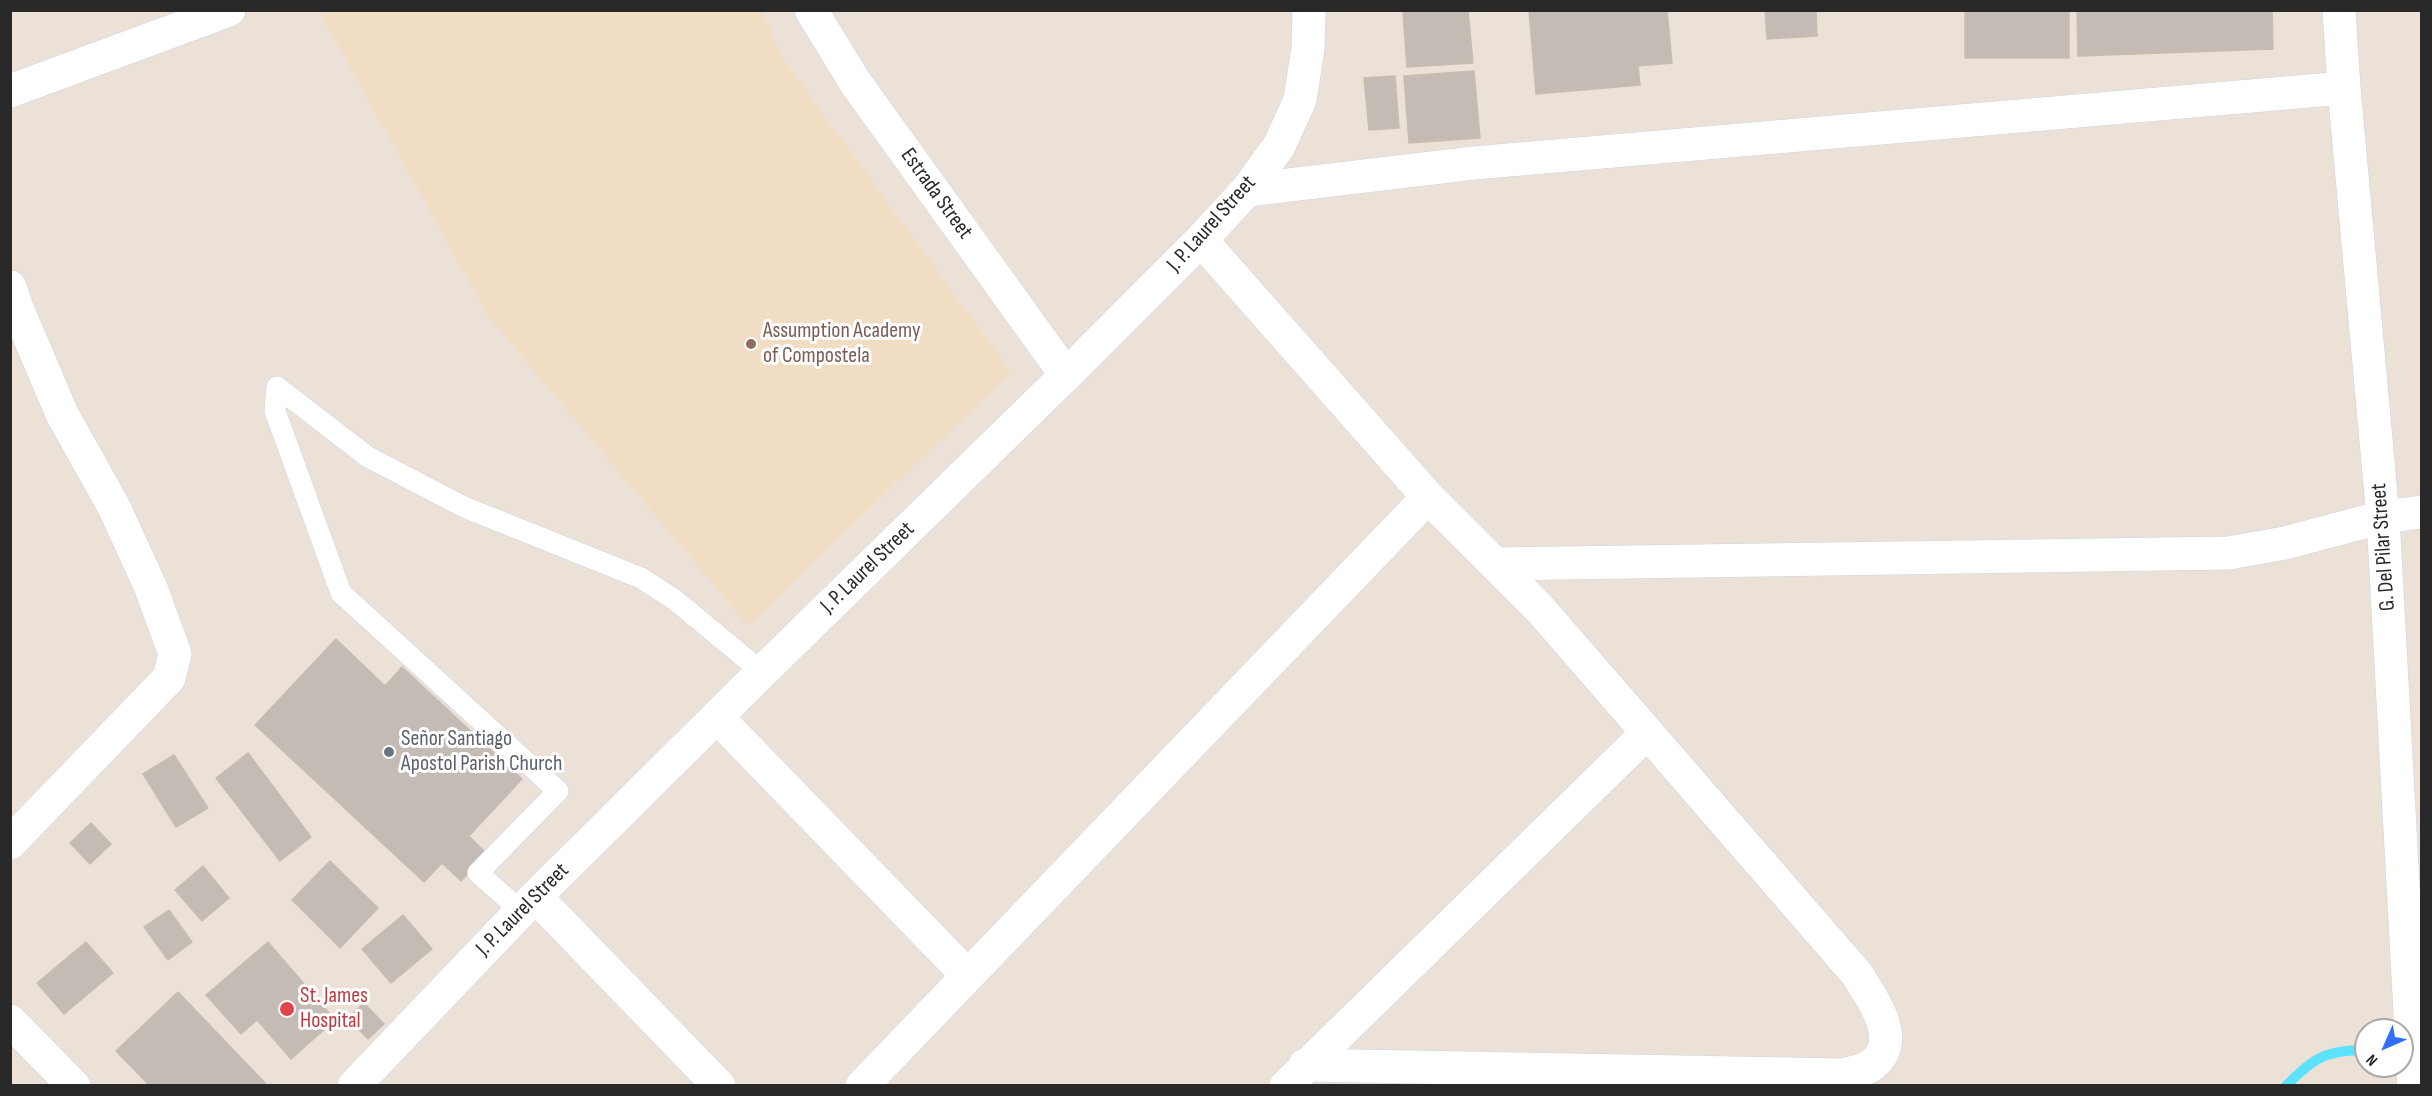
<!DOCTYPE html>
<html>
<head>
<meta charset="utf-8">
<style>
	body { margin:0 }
	#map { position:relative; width:2432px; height:1096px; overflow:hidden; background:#ece1d7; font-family:"Sofia Sans Condensed",sans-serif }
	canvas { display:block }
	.frame { position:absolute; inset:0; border:12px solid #282828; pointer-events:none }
	.north { position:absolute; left:2354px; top:1018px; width:60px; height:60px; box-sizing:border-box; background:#fff; border:2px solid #a9a9a9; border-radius:50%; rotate:225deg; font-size:16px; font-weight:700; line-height:24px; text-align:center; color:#282828 }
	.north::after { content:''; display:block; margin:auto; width:21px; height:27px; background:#316dff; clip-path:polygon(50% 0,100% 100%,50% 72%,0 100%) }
</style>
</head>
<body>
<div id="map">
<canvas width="2432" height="1096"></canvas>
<div class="frame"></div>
<div class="north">N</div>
</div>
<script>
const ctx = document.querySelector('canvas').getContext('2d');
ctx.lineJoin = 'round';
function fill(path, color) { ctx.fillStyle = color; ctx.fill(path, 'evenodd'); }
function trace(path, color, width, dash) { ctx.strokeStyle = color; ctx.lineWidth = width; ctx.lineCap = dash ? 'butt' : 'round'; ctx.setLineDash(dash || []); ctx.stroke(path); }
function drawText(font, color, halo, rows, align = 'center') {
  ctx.font = font + ' "Sofia Sans Condensed",sans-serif'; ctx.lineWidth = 6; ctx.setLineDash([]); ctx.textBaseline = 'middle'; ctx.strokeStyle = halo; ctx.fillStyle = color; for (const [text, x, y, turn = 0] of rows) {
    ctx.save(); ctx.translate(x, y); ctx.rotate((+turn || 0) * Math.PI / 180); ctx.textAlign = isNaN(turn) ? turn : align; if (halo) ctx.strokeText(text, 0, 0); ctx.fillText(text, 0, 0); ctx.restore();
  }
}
fill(new Path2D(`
	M332 10 762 11 784 60 1011 372 748 626 488 316 321 15Z`), '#f1ddc4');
trace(new Path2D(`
	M2286 1086C2313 1058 2326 1050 2366 1050`), '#5ce2fc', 10);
const building = new Path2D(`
	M1442 10H1468L1473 63 1407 67 1403 13Z
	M1529 10H1667L1672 63 1638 66 1640 85 1536 94Z
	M1765 10H1816L1817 36 1767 39Z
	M1965 10H2069V58H1965Z
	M2077 10H2272L2273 49 2078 56Z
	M1474 71 1480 138 1409 143 1404 76Z
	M1395 76 1399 128 1369 130 1364 78Z
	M336 639 385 686 402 667 522 779 469 836 487 854 461 881 442 863 424 882 255 725Z
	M248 753 311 837 280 861 216 778Z
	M174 755 208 808 176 827 143 774Z
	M91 823 111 844 90 864 70 843Z
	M330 861 378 908 340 948 292 900Z
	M203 866 229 898 202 921 175 890Z
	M169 910 192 942 168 960 144 927Z
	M403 915 432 949 391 983 362 949Z
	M86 942 113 973 64 1014 37 983Z
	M268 942 335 1020 291 1059 257 1020 241 1034 206 995Z
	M178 992 268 1086H150L116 1051Z
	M364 1003 384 1024 368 1039 348 1018Z`);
fill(building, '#c3bbb4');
trace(building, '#c7bdb1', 1.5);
const service = new Path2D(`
	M277 387 275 411 341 593 558 791 478 873 521 911
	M277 387 368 457 464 507 641 578 675 600 762 672`);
const minor = new Path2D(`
	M811 10 855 82 1066 375
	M2339 10 2344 88 2383 517 2414 1086
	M10 91 229 10
	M1247 190 1474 163 2344 88
	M1201 240 1428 497 1540 609 1856 973C1870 995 1904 1040 1873 1064 1865 1071 1853 1072 1843 1075L1305 1065
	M10 287 17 308 62 414 114 507 151 588 175 654 169 678 10 843
	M1496 564 2229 553 2285 543 2383 517 2422 512
	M717 717 967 975
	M536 897 719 1086
	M862 1086 1428 497
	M1286 1086 1647 733`);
const tertiary = new Path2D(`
	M354 1086 521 911 762 672 1066 375 1201 240 1247 190 1279 146 1300 100 1308 48 1309 10`);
const secondary = new Path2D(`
	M10 1021 74 1086`);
trace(service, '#ccd3e3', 22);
trace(minor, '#ccd3e3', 34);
trace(tertiary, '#ccd3e3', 34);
trace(secondary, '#ccd3e3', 34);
trace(service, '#fff', 21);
trace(minor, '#fff', 33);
trace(tertiary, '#fff', 33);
trace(secondary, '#fff', 33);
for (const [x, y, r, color] of [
	[751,344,6,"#8d6e63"],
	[389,752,6,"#6b7280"],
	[287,1009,8,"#e0444e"]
]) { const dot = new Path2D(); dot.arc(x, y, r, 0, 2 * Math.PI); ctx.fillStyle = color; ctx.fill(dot); trace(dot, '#fff', 2); }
drawText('22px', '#282828', '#fff', [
	["Estrada Street",936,194,54],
	["J. P. Laurel Street",1212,224,-48],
	["G. Del Pilar Street",2384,547,-94],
	["J. P. Laurel Street",868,568,-44],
	["J. P. Laurel Street",523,910,-45]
]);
drawText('22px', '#785e54', '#fff', [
	["Assumption Academy",763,331],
	["of Compostela",763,356]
], 'left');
drawText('22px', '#5b616d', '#fff', [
	["Señor Santiago",401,739],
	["Apostol Parish Church",401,764]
], 'left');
drawText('22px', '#be3a42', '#fff', [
	["St. James",300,996],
	["Hospital",300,1021]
], 'left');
</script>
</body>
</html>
